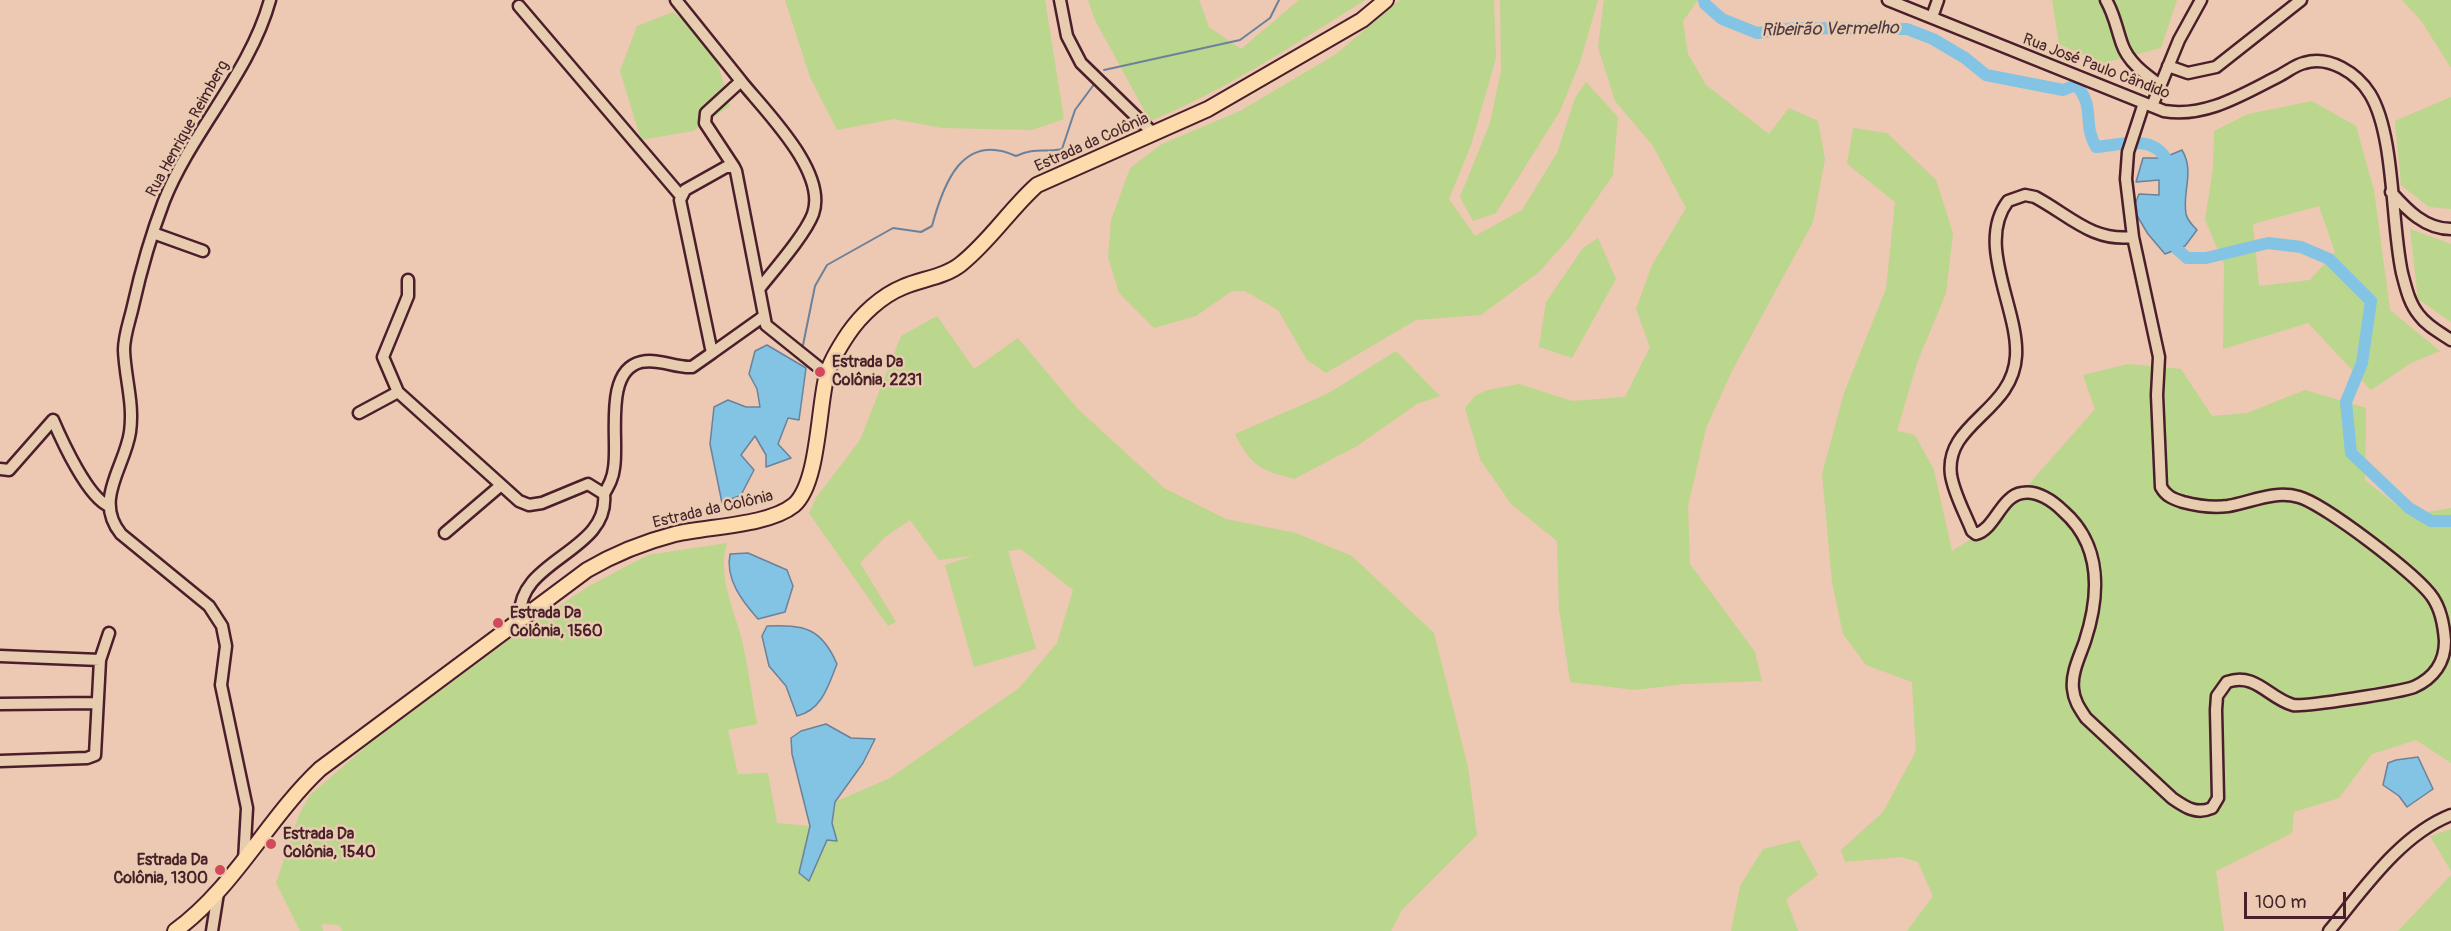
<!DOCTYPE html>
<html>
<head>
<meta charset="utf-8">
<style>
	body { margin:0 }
	#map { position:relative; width:2451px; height:931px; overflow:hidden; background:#edc8b2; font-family:Pangolin,sans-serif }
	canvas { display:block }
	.scale { position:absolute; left:2244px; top:892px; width:102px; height:27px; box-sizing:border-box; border:3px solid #4a1f2b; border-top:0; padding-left:8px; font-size:18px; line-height:21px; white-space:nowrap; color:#4a1f2b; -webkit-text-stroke:4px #e7ccaf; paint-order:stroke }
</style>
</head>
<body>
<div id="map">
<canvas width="2451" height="931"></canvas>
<div class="scale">100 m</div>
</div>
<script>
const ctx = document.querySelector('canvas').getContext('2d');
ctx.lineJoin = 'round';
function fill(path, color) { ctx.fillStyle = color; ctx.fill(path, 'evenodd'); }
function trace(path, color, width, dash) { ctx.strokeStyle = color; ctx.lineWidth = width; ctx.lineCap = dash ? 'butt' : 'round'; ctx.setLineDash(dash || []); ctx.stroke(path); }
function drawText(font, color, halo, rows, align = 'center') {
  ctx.font = font + ' Pangolin,sans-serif'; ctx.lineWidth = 5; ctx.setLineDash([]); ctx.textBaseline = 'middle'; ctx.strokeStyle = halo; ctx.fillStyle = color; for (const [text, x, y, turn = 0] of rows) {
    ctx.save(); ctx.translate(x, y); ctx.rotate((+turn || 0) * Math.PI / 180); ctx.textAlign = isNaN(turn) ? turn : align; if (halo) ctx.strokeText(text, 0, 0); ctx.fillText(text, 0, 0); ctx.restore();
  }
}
fill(new Path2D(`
	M785 0H1045L1064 119 1032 130 942 128 894 119 837 130 810 77Z
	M1088 0H1199L1209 27 1241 49 1299 0H1365C1295 44 1226 90 1150 121L1095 20Z
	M1400 0H1494L1496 58 1471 145 1449 199 1475 236 1522 210 1557 153 1575 98 1586 82 1618 117 1613 175 1571 236 1539 272 1481 315 1416 320 1326 373 1307 360 1278 310 1245 291H1232L1196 316 1154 328 1119 293 1108 257 1111 220 1130 168 1162 144 1240 111 1336 54Z
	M1500 0H1598L1580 62 1560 111 1496 213 1473 221 1460 197 1490 123 1501 71Z
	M1604 0H1698L1683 21 1688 54 1706 85 1769 134 1789 108 1818 121 1825 159 1813 222 1732 371 1706 428 1688 506 1690 564 1755 652 1762 681 1685 684 1635 690 1570 682 1559 609 1557 541 1511 504 1480 459 1465 408 1476 395 1488 390 1519 384 1572 401 1625 397 1650 347 1636 309 1652 265 1686 208 1653 146 1615 101 1598 47Z
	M2052 0H2177L2161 48 2103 63 2059 44Z
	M2402 0H2451V68L2422 22Z
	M673 12 712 44 730 106 693 131 641 140 620 71 637 26Z
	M2451 97V209L2429 207 2401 185 2395 121Z
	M2312 101 2356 126 2374 190 2390 310 2440 351 2411 363 2371 390 2308 323 2223 349 2224 264 2205 220 2213 168 2214 131 2248 114ZM2319 206 2335 252 2310 280 2259 286 2253 224Z
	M1853 128 1887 133 1936 180 1953 233 1946 293 1917 363 1897 431 1915 435 1934 470 1952 551 1992 526 2095 409 2083 375 2128 364 2181 369 2212 416 2247 413 2305 390 2366 408 2365 480 2409 515 2451 508V763L2416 740 2372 754 2339 798 2294 812 2292 833 2216 871 2224 931H1907L1933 896 1918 862 1901 857 1845 862 1841 850 1883 812 1916 751 1912 682 1866 665 1843 634 1832 582 1822 474 1844 393 1886 289 1895 202 1847 164Z
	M2410 229 2451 244V322L2418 299Z
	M1598 238 1616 279 1572 358 1539 347 1546 302 1583 248Z
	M937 316 974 369 1018 338 1077 408 1164 488 1226 519 1296 533 1352 556 1434 633 1468 767 1477 835 1402 910 1391 931H342L339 925 322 924 323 931H300L276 883 299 815 310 795 369 744 513 637 589 586 648 555 727 543C717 576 734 609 742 640 748 667 752 696 757 724L728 730 738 774 768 773 777 823 810 826 799 873 808 881 827 840 837 841 832 823 835 802 890 778 1019 688 1057 643 1073 590 1021 549 1008 551 1036 649 974 667 945 565 973 556 939 560 910 520 885 537 860 563 896 622 888 626 809 513 816 498 860 440 901 336Z
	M1396 351 1440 396 1417 404 1357 446 1294 479C1260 470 1251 466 1235 434L1327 394Z
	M2451 829V871L2430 836Z
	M1799 840 1818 875 1786 899 1798 931H1731L1740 886 1763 849Z
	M2451 875V931H2398Z`), '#bbd68d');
const water = new Path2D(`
	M2182 150C2195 172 2182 191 2186 214 2187 219 2193 226 2197 230L2185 246 2165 254 2148 234 2133 209 2139 194 2159 195V180L2136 182 2143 158H2163Z
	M767 345 806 368 799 420 788 418 778 444 791 458 766 467V455L755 436 741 455 754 470 741 495 722 503 710 444 714 407 728 400 746 407H760L757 389 749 374 755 351Z
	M748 553 787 570 793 586 785 612 758 619C742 601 725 579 730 554Z
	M767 626C804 625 821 627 837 664 828 686 822 710 797 716L786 686 769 666 762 636Z
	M826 724 851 738 875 739 863 763 835 802 832 823 837 841 827 840 809 881 799 873 810 826 792 754 791 738 801 731Z
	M2418 757 2433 789 2407 807 2399 796 2383 785 2388 763 2396 760Z`);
fill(water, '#83c3e4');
trace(water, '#6c819a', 1.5);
trace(new Path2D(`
	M1104 70 1240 40 1270 18 1279 0
	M802 350 815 286 827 265 893 228 921 232 932 226C943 185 962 131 1016 156 1036 147 1042 153 1062 149L1075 110 1095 83`), '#6c819a', 2);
trace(new Path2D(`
	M1704 0 1705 4 1722 19 1757 33 1795 28 1907 29 1933 39 1965 58 1986 75 2063 90 2076 85C2096 107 2082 123 2096 147 2128 144 2161 132 2171 172
	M2170 236 2177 249 2187 258H2206L2268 243 2301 247 2329 259 2371 301 2362 363 2346 402 2351 453 2409 508 2431 521H2451`), '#83c3e4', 12);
const minor = new Path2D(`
	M676 0 741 81 706 113 705 123 734 167
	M1060 0 1067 36 1081 63 1154 134
	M1888 0 2164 111C2206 118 2243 94 2279 76 2287 72 2295 65 2304 63 2329 55 2357 73 2370 94 2395 135 2391 223 2402 273 2406 288 2409 303 2419 315 2427 326 2439 332 2451 340
	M2106 0C2115 16 2116 27 2122 44 2128 62 2145 74 2160 85
	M519 6 680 195
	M1932 17 1938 0
	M2168 66 2188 73 2216 67 2301 0
	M741 81C765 111 828 172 813 214 805 235 774 270 759 289
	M2152 106 2179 40 2201 0
	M2391 192C2407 210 2425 229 2451 229
	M153 233 203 251
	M2133 237C2092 242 2069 215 2035 197L2025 195 2008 201C1975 244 2019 309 2016 356 2013 412 1944 423 1951 475 1954 494 1965 513 1972 531L1976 534C1995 529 2001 496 2022 493 2037 490 2053 501 2063 511 2102 545 2100 595 2085 641 2080 656 2071 673 2073 689 2074 701 2080 709 2086 718L2172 798C2185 807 2196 815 2212 808L2218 798 2216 710 2217 696 2227 682C2256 672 2268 698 2293 705 2304 707 2401 692 2414 687 2434 678 2445 662 2445 641 2444 627 2441 610 2433 598 2418 575 2324 504 2299 497 2274 490 2252 502 2228 506 2212 508 2198 506 2183 502 2173 499 2166 496 2161 487L2157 395 2159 357 2133 237 2126 179 2128 152 2144 103
	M408 280V296L383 357 398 392 519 501 529 505 542 503 588 484 604 494C610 553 515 559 520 619
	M712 353 764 316
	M359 413 398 392
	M0 469 9 470 53 420C62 441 88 498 109 506
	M604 494C609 485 613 478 614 468 619 440 603 371 641 362 659 358 675 368 692 367L712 353 680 200 685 190 726 167H734L736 171 766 325 827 374
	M445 533 500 486
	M0 656 100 660
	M0 704 97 703
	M0 761 87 758 95 755 100 660 109 633
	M244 861 247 808 221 685 226 646 222 626 209 606 121 534C93 500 125 467 130 432 134 403 125 378 124 350 124 335 130 320 133 306 141 270 151 235 164 201 192 131 250 73 270 0
	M212 931 218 893
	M2329 931C2363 890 2400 835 2451 815`);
const major = new Path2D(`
	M175 931C235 887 267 819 320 769L587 570C616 553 644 542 675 534 708 526 768 526 794 505 819 483 818 407 827 374 831 360 840 346 848 334 861 315 881 296 903 287 921 279 945 277 961 264 990 241 1010 209 1037 185L1208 109 1362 20 1386 0`);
trace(minor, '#4a1f2b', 15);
trace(major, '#4a1f2b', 18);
trace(minor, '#e7ccaf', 10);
trace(major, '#fedbac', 14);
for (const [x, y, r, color] of [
	[820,372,6,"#d1495b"],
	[498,623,6,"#d1495b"],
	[271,844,6,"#d1495b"],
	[220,870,6,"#d1495b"]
]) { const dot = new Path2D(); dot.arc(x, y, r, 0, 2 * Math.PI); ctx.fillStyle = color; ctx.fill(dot); trace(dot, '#e7ccaf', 2); }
drawText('16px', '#4a1f2b', '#e7ccaf', [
	["Rua José Paulo Cândido",2096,67,21],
	["Rua Henrique Reimberg",188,129,-61],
	["Estrada da Colônia",1092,143,-24],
	["Estrada da Colônia",713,510,-13]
]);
drawText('bold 16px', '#4a1f2b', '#e7ccaf', [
	["Estrada Da",832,363],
	["Colônia, 2231",832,381],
	["Estrada Da",510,614],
	["Colônia, 1560",510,632],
	["Estrada Da",283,835],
	["Colônia, 1540",283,853],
	["Estrada Da",208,861,"right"],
	["Colônia, 1300",208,879,"right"]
], 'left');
drawText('italic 18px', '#533847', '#e7ccaf', [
	["Ribeirão Vermelho",1830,30,-1]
]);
</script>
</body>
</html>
